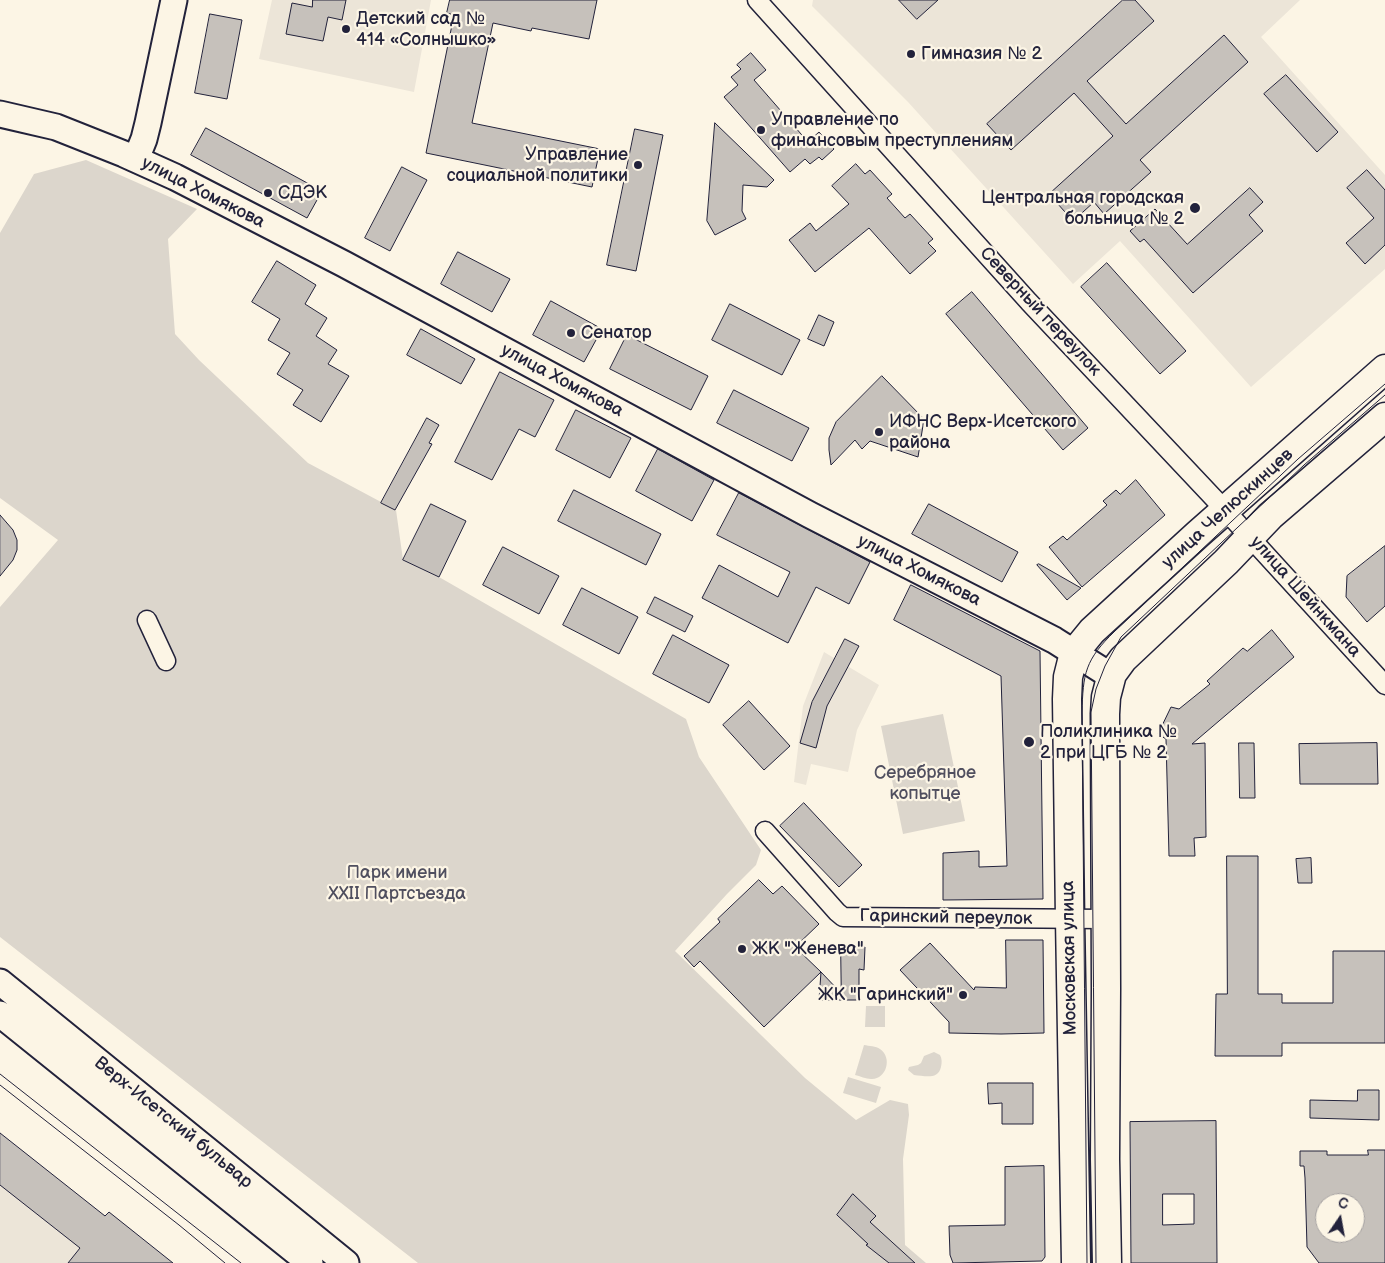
<!DOCTYPE html>
<html>
<head>
<meta charset="utf-8">
<style>
	body { margin:0 }
	#map { position:relative; width:1385px; height:1263px; overflow:hidden; background:#fcf5e5; font-family:"Balsamiq Sans",sans-serif }
	canvas { display:block }
	.north { position:absolute; left:1315px; top:1193px; width:50px; height:50px; box-sizing:border-box; background:#fcf5e5; border:1px solid #a5a1a1; border-radius:50%; rotate:12deg; font-size:14px; font-weight:700; line-height:20px; text-align:center; color:#22223b }
	.north::after { content:''; display:block; margin:auto; width:18px; height:22px; background:#22223b; clip-path:polygon(50% 0,100% 100%,50% 72%,0 100%) }
</style>
</head>
<body>
<div id="map">
<canvas width="1385" height="1263"></canvas>
<div class="north">С</div>
</div>
<script>
const ctx = document.querySelector('canvas').getContext('2d');
ctx.lineJoin = 'round';
function fill(path, color) { ctx.fillStyle = color; ctx.fill(path, 'evenodd'); }
function trace(path, color, width, dash) { ctx.strokeStyle = color; ctx.lineWidth = width; ctx.lineCap = dash ? 'butt' : 'round'; ctx.setLineDash(dash || []); ctx.stroke(path); }
function drawText(font, color, halo, rows, align = 'center') {
  ctx.font = font + ' "Balsamiq Sans",sans-serif'; ctx.lineWidth = 4.5; ctx.setLineDash([]); ctx.textBaseline = 'middle'; ctx.strokeStyle = halo; ctx.fillStyle = color; for (const [text, x, y, turn = 0] of rows) {
    ctx.save(); ctx.translate(x, y); ctx.rotate((+turn || 0) * Math.PI / 180); ctx.textAlign = isNaN(turn) ? turn : align; if (halo) ctx.strokeText(text, 0, 0); ctx.fillText(text, 0, 0); ctx.restore();
  }
}
fill(new Path2D(`
	M272 0H431L414 92 259 59Z
	M813 0H1300L1261 37 1385 175V269L1251 387 1120 241 1073 284 908 102 812 6Z
	M824 652 879 685 857 730 848 772 811 764 806 785 794 782 803 706Z
	M0 1133 105 1216 109 1212 135 1232 128 1240 156 1263H0Z`), '#ece5d8');
fill(new Path2D(`
	M86 160 197 209 168 239 175 334 199 360 308 463 396 510 403 560 439 577 686 719 699 757 761 850 756 865 727 894 675 951 805 1078 856 1120 890 1100 908 1104 909 1115 903 1159 905 1245 926 1263H418L0 937V607L58 540 0 498V233L34 174Z
	M943 714 965 821 903 834 881 726Z
	M866 1006H885V1027H865Z
	M864 1045C869 1046 876 1046 880 1049 893 1058 886 1080 871 1079 866 1079 860 1076 855 1075Z
	M934 1052 940 1055C942 1059 942 1062 941 1067 938 1080 925 1076 914 1075L908 1070 909 1067 918 1065 921 1063 924 1056Z
	M848 1077 881 1087 876 1103 843 1093Z`), '#dcd6cc');
const building = new Path2D(`
	M313 0H346L342 20 328 17 323 41 286 34 292 3 312 7Z
	M450 0H597L589 39 532 28 531 31 493 23 472 123 600 149 592 187 426 153 454 15 447 13Z
	M899 0H938L917 19Z
	M1123 0H1135L1154 21 1087 81 1126 124 1224 35 1248 62 1140 160 1151 172 1104 214 1094 202 1073 221 1049 194 1113 136 1074 93 1011 150 987 124Z
	M210 14 242 20 227 99 195 93Z
	M751 53 766 70 754 80 808 142 819 132 834 149 822 160 819 157 810 164 805 159 790 172 724 97 738 85 731 77 741 69 737 65Z
	M1286 75 1338 132 1317 152 1264 94Z
	M715 123 774 180 767 187 743 185 742 211 746 219 715 235 707 221Z
	M206 128 322 191 307 218 191 155Z
	M635 129 663 135 636 271 607 265Z
	M856 164 865 174 870 170 892 194 887 198 905 218 910 214 933 239 928 243 936 251 910 274 869 228 815 272 789 240 810 223 816 231 849 204 832 186Z
	M402 167 427 180 390 251 365 238Z
	M1367 170 1385 190V245L1365 264 1346 243 1374 218 1347 188Z
	M1250 188 1263 202 1249 215 1263 231 1193 293 1144 239 1140 242 1130 231 1155 209 1187 244Z
	M458 252 510 279 492 312 441 284Z
	M277 261 316 285 305 304 327 318 316 336 337 350 328 364 349 376 321 422 293 405 303 390 277 374 290 353 268 340 280 319 252 302Z
	M1107 263 1186 351 1160 374 1081 287Z
	M972 292 1088 428 1063 450 946 314Z
	M551 301 602 329 584 362 533 335Z
	M730 304 800 340 782 375 712 340Z
	M819 315 834 322 824 346 808 339Z
	M421 329 475 359 461 384 407 355Z
	M627 335 708 376 691 410 610 369Z
	M500 372 554 400 535 437 519 429 492 480 455 462Z
	M882 376 924 419 918 457 870 441 862 449 855 440 831 465 829 450V438L836 422Z
	M734 390 809 428 792 461 717 423Z
	M576 410 631 438 610 478 556 450Z
	M427 418 439 425 429 443 432 444 395 510 381 503Z
	M658 449 714 480 692 521 636 491Z
	M1136 480 1165 515 1082 587 1049 547 1063 536 1067 540 1107 505 1103 501 1116 490 1120 494Z
	M574 490 661 534 646 565 558 521Z
	M739 493 870 562 849 604 816 587 788 643 702 598 719 565 778 597 790 572 717 535Z
	M431 504 466 521 439 577 403 560Z
	M929 504 1018 552 1002 582 912 534Z
	M0 515 13 530 17 540V550L13 560 0 576Z
	M1385 546V606L1367 622 1346 597 1347 576Z
	M503 547 559 576 539 614 483 585Z
	M1039 564 1081 588 1067 600 1037 565Z
	M911 585 1040 651 1043 899 943 900V853L979 851V867L1007 866 1001 676 894 620Z
	M582 588 638 617 619 654 563 625Z
	M655 597 693 616 685 632 647 613Z
	M1272 630 1294 657 1192 744 1205 743 1206 837 1194 838 1195 856H1169L1166 739 1158 734 1171 707 1179 709 1210 684 1207 681 1243 648 1247 651Z
	M673 635 729 665 709 703 653 674Z
	M845 639 859 646 827 706 816 748 800 743 812 702Z
	M749 701 790 746 764 770 723 725Z
	M1239 743H1254L1255 798H1240Z
	M1377 743 1378 784H1300L1299 744Z
	M804 803 862 865 839 887 780 826Z
	M1227 856H1258V994H1282V1003H1333V951H1385V1043H1282V1056H1215L1216 994H1227Z
	M1311 858 1312 883H1298L1296 859Z
	M759 880 773 894 782 886 819 924 795 947 821 972 764 1027 700 961 694 967 684 956 720 922 718 919Z
	M1006 940H1043L1044 1033 1001 1034 949 1033V1022L900 970 930 943 974 990 975 987 1006 988Z
	M841 946 865 947 864 970 859 969V1000H819L821 972 841 993Z
	M988 1083H1033V1124H1002V1103L989 1104Z
	M1358 1090H1379V1120L1310 1118V1100L1357 1101Z
	M1216 1121 1217 1263H1131L1130 1122ZM1163 1194H1194V1224L1163 1225Z
	M0 1133 105 1216 109 1212 173 1263H68L80 1248 0 1185Z
	M1368 1150H1385V1263H1319L1307 1247 1305 1178 1304 1166H1300V1151H1327V1155H1368ZM1325 1203H1355V1233H1325Z
	M1044 1166 1045 1257 1042 1261 953 1263 950 1255 949 1226 1005 1225V1167Z
	M853 1194 876 1216 870 1222 915 1263H889L866 1245 868 1244 837 1215Z`);
fill(building, '#c6c1bb');
trace(building, '#22223b', 1);
const street = new Path2D(`
	M757 0 1029 302 1225 510 1385 685
	M147 620 166 661
	M765 831 837 912 843 917 1106 919`);
const secondary = new Path2D(`
	M0 114 56 127 124 154 175 177 344 264 810 515 1054 640 1111 676
	M136 159 144 139 148 123 174 0
	M0 982 346 1263
	M0 1014 310 1263`);
const primary = new Path2D(`
	M1076 1263 1070 919 1067 699 1068 677 1074 653 1092 631 1198 534 1385 369
	M1107 1263 1105 1159 1106 989 1105 714 1106 697 1112 674 1123 659 1226 562 1270 516 1385 417`);
trace(street, '#22223b', 21);
trace(secondary, '#22223b', 29);
trace(primary, '#22223b', 31);
trace(street, '#fcf5e5', 18);
trace(secondary, '#fcf5e5', 25);
trace(primary, '#fcf5e5', 28);
trace(new Path2D(`
	M0 1074 241 1263
	M0 1085 179 1225 225 1263
	M1087 1263 1082 713C1083 673 1085 660 1115 631L1298 459 1385 384
	M1096 1263 1091 712 1096 689 1105 666 1121 637 1304 465 1385 395`), '#22223b', 1);
for (const [x, y, r, color] of [
	[346,29,5,"#22223b"],
	[911,54,5,"#22223b"],
	[761,130,5,"#22223b"],
	[638,165,5,"#22223b"],
	[268,193,5,"#22223b"],
	[1195,208,6,"#22223b"],
	[571,333,5,"#22223b"],
	[879,432,5,"#22223b"],
	[1029,742,6,"#22223b"],
	[742,949,5,"#22223b"],
	[963,995,5,"#22223b"]
]) { const dot = new Path2D(); dot.arc(x, y, r, 0, 2 * Math.PI); ctx.fillStyle = color; ctx.fill(dot); trace(dot, '#fcf5e5', 2); }
drawText('18px', '#22223b', '#fcf5e5', [
	["Детский сад №",356,19],
	["414 «Солнышко»",356,40],
	["Гимназия № 2",921,54],
	["Управление по",771,120],
	["финансовым преступлениям",771,141],
	["Управление",628,155,"right"],
	["социальной политики",628,176,"right"],
	["СДЭК",278,193],
	["Центральная городская",1184,198,"right"],
	["больница № 2",1184,219,"right"],
	["Сенатор",581,333],
	["ИФНС Верх-Исетского",889,422],
	["района",889,443],
	["Поликлиника №",1040,732],
	["2 при ЦГБ № 2",1040,753],
	["ЖК \"Женева\"",752,949],
	["ЖК \"Гаринский\"",953,995,"right"]
], 'left');
drawText('18px', '#22223b', '#fcf5e5', [
	["улица Хомякова",203,193,27],
	["Северный переулок",1040,312,47],
	["улица Хомякова",562,381,28],
	["улица Челюскинцев",1228,509,-42],
	["улица Хомякова",919,571,27],
	["улица Шейнкмана",1305,597,48],
	["Гаринский переулок",946,918,1],
	["Московская улица",1070,958,-91],
	["Верх-Исетский бульвар",173,1123,39]
]);
drawText('18px', '#504f5f', '#fcf5e5', [
	["Серебряное",925,773],
	["копытце",925,794],
	["Парк имени",397,873],
	["XXII Партсъезда",397,894]
]);
</script>
</body>
</html>
